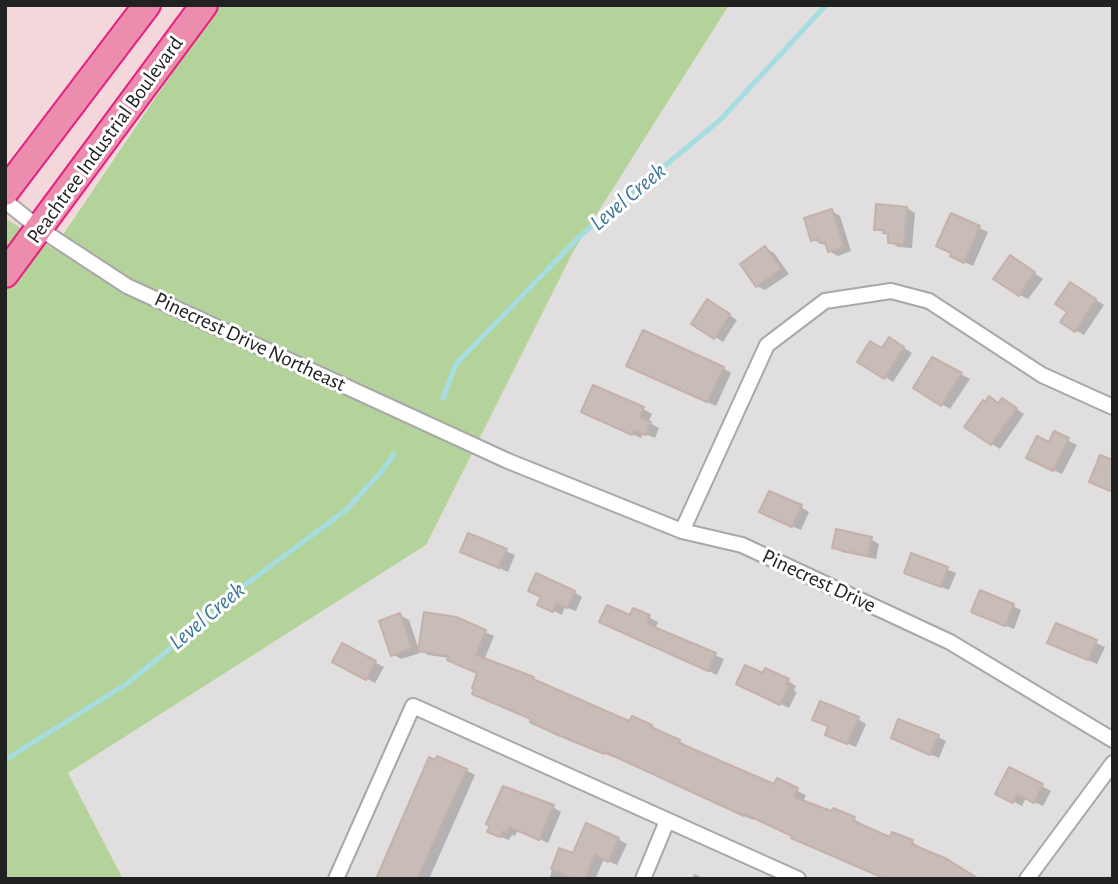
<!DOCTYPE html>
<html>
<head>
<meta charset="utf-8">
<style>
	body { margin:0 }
	#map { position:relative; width:1118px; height:884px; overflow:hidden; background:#f2ede8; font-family:"Alegreya Sans",sans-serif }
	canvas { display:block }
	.frame { position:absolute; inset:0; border:7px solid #212121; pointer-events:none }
</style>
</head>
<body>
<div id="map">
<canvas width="1118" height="884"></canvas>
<div class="frame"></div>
</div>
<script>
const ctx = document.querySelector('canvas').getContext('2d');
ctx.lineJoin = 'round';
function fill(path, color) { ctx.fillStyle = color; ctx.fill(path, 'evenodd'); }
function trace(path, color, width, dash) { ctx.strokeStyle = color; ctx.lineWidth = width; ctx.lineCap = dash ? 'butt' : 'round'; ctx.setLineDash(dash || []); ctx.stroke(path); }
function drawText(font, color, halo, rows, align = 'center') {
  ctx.font = font + ' "Alegreya Sans",sans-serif'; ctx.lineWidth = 6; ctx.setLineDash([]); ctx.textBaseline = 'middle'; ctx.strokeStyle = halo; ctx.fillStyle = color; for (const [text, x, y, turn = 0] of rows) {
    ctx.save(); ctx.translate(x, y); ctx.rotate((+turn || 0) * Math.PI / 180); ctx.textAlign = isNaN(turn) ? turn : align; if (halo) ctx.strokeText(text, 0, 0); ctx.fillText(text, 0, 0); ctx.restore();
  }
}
fill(new Path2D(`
	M729 5H1113V879H123L68 773 426 545 574 249Z`), '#e0dedf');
fill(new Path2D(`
	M5 5H218L52 249 5 218Z`), '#f3d7da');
fill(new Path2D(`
	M218 5H729L574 250 426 545 68 773 123 879H5V218L53 249Z`), '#b4d39b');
fill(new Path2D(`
	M907 208 915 213 912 248 898 247 890 242V235L876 229Z
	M832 211 840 216 851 251 838 256 829 251 828 246 813 240Z
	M952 215 988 232 973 266 960 260Z
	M765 248 774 253 789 274 765 290 757 286Z
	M1019 262 1043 279 1028 299 1020 295Z
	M1079 289 1104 305 1084 335 1075 330Z
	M708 301 737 320 723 342 693 323Z
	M890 339 912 353 893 382 860 361 883 350Z
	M933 359 970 379 950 409 915 388Z
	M723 368 731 373 716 406 637 370Z
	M1000 404 1011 405 1024 414 1000 449 992 444Z
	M643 409 652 414 648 422 659 428 655 438 643 433 641 438 591 416Z
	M1055 434 1077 445 1062 474 1037 463Z
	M801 507 809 512 801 530 770 516Z
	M469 535 515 555 508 572 471 556Z
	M871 539 879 544 876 559 842 552 834 547Z
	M912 555 956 573 949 590 906 573Z
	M574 592 582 597 576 611 565 607 562 615 540 604Z
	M1013 606 1021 610 1014 629 982 616Z
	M634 610 658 622 655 629 724 659 717 675 610 626 631 617Z
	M400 615 409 620 420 653 401 659 392 654Z
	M456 619 494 636 484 660 630 724 651 726 688 746 687 749 775 787 777 781 806 795 803 802 854 819 862 824 861 827 891 839 893 834 912 842 920 847 919 849 794 836 754 818 753 820 613 755V757L587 747 479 673 450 658 428 655 420 650Z
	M1057 625 1105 647 1097 664 1058 647Z
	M342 645 384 667 375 683 334 661Z
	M763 676 788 681 796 686 794 691 797 692 789 708 746 688Z
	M858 719 866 724 856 747 836 739Z
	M938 737 946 741 939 758 901 742Z
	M1010 769 1051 791 1043 806 1026 798 1022 806 998 793Z
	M466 770 475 775 429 879H377Z
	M553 807 561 812 548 843 518 830 515 836 512 835 509 840 498 836 492 826Z
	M618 839 627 844 617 865 604 859 595 879H549L560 850 574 855Z
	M694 874 706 879H687L688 877 692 879Z`), '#0003');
trace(new Path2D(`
	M443 398 456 364 580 236 720 120 826 5
	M5 760 128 683 205 620 234 593 346 510 381 472 394 454`), '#a6dde1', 5);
const building = new Path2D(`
	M876 204 907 207 904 244 888 243V234L883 233 884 230H874Z
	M832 209 844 247 828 252 825 242 820 243 818 239 811 241 804 218Z
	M951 213 980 226 964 263 950 256 951 253 936 246Z
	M765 246 781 269 756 287 740 264Z
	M1010 255 1035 272 1019 296 993 279Z
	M1070 282 1096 299 1075 332 1060 322 1067 312 1055 304Z
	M707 299 730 314 714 339 691 324Z
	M643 330 724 367 707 402 626 366Z
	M889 337 904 347 884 379 857 362 870 341 882 348Z
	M932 357 962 373 941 406 913 388Z
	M593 385 644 407 640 417 651 422 646 435 634 430 632 435 581 412Z
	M989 396 998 403 1002 398 1017 408 991 445 964 427 983 400 985 402Z
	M1054 431 1069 438 1053 471 1026 458 1037 436 1049 442Z
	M1100 455 1113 460V492L1089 482Z
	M769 491 802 505 792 527 759 512Z
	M836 529 872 537 867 556 832 548Z
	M468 533 507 549 499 568 460 552Z
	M911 553 948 567 941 587 904 573Z
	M536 573 575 591 567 608 556 603 553 612 537 605 541 597 528 591Z
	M980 590 1014 604 1005 626 971 612Z
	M607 605 630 615 633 608 650 615 647 622 654 627 716 653 708 671 599 622Z
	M424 612 456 617 486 630 476 655 534 677 533 679 629 721 632 716 652 725 651 727 680 740 679 743 774 784 777 778 798 788 794 797 831 811 833 808 855 817 853 821 890 837 892 832 913 840 911 844 947 859 979 879H886L791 838 792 836 745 814 744 816 605 752 604 754 558 735 530 722 531 719 472 694 474 689 472 688 477 673 447 660 449 656 418 651Z
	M400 613 412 648 391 656 379 621Z
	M1056 623 1097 640 1088 660 1047 643Z
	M342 643 376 661 366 680 332 662Z
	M745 665 763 673 765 668 789 679 786 684 789 686 780 705 736 684Z
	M820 701 859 717 847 744 825 735 828 726 812 720Z
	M898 719 939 735 930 755 891 738Z
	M437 756 467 769 417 879H376L429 757 435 760Z
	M1009 767 1043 784 1034 803 1017 794 1013 803 995 794Z
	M503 786 554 805 539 840 509 827 507 833 503 831 500 837 487 832 490 826 486 824Z
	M586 823 619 838 608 862 595 855 585 879H574L551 869 559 848 573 853Z`);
fill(building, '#c7bcb7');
trace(building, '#c5b1a9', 2);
const street = new Path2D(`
	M5 201 40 229 127 286 508 461 682 531 742 545 950 642 1113 740
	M682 531 767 345 825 301 891 291 929 301 1042 375 1113 407
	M336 879 413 706 798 879
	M643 879 667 821
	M1027 879 1113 763`);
const highway = new Path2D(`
	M5 192 147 5
	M5 274 204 5`);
trace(street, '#a8a8a8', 18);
trace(highway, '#e52082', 30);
trace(street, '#fff', 14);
trace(highway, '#ec8dad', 26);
drawText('21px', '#212121', '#fff', [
	["Peachtree Industrial Boulevard",105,140,-54],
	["Pinecrest Drive Northeast",250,342,25],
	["Pinecrest Drive",819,581,25]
]);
drawText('italic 23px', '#3c7797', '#fff', [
	["Level Creek",628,197,-40],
	["Level Creek",207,616,-40]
]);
</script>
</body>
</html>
